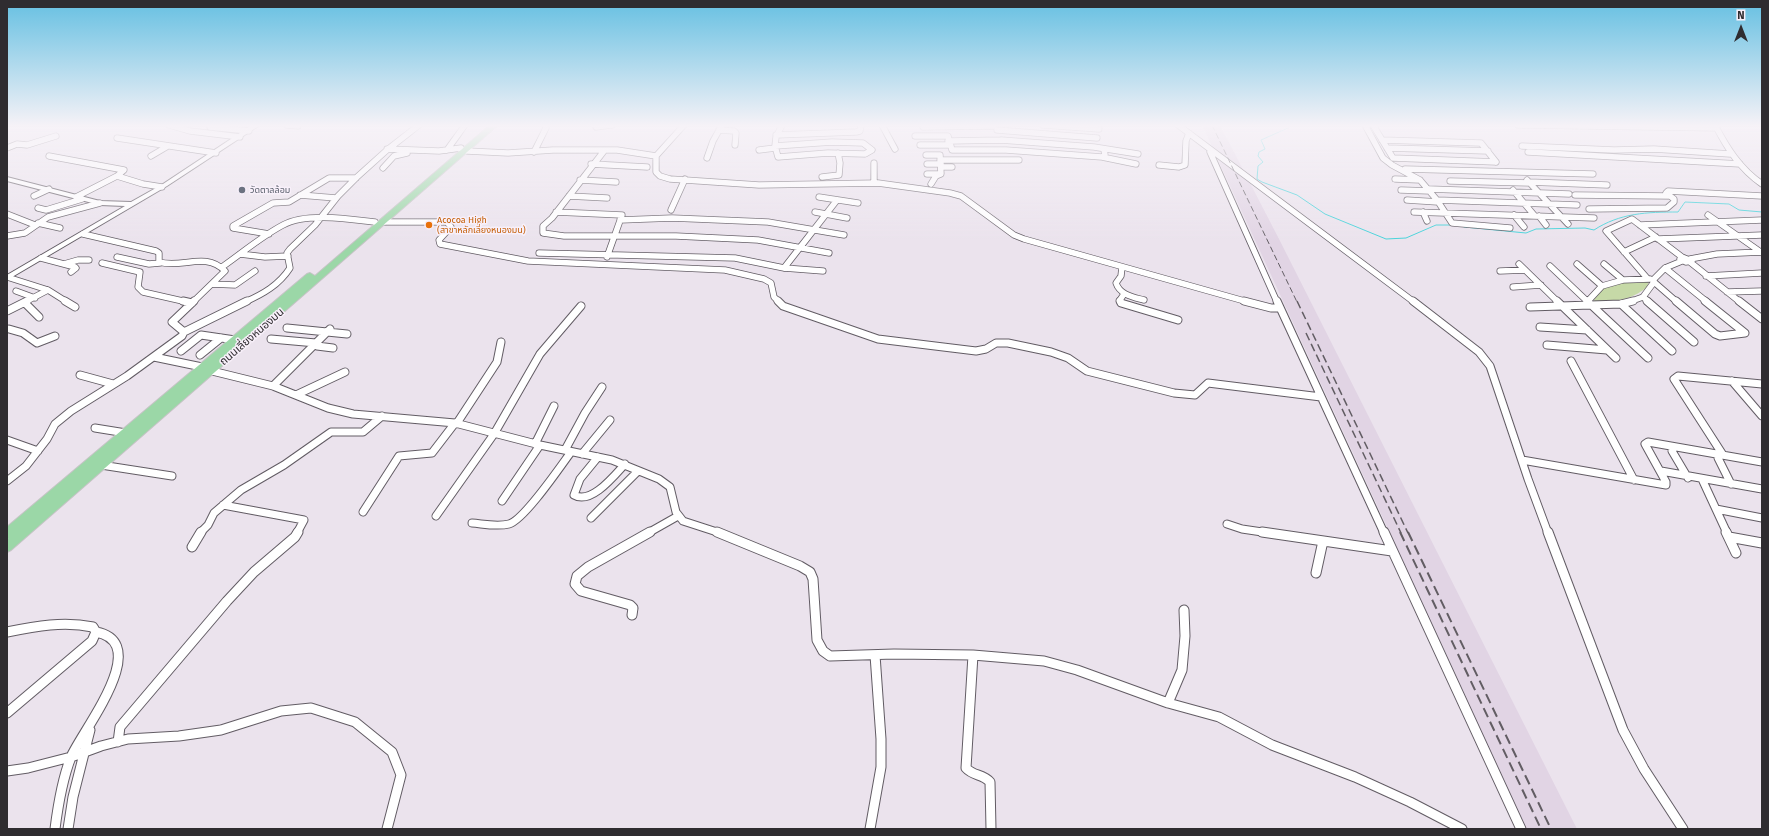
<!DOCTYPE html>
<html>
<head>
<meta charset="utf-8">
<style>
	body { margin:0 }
	#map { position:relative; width:1769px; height:836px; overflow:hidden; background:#ebe3ed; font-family:"Fira Sans",sans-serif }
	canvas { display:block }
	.frame { position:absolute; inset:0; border:8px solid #2f2c30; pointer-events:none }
	.north { position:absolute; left:1721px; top:8px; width:40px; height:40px; -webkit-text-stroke:3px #f8f0fa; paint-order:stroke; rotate:0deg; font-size:11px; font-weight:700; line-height:16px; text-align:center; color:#2f2c30 }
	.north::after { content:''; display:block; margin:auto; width:14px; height:18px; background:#2f2c30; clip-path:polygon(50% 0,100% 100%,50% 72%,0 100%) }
</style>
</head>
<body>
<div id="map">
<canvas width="1769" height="836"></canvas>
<div class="frame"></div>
<div class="north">N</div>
</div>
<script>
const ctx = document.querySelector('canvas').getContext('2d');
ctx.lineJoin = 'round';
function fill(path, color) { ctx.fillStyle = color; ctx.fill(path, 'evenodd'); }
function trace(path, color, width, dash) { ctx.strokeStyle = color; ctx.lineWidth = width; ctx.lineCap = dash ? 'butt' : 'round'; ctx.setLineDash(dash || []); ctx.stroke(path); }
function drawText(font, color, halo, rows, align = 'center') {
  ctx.font = font + ' "Fira Sans","Noto Sans Thai",sans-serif'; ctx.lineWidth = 3; ctx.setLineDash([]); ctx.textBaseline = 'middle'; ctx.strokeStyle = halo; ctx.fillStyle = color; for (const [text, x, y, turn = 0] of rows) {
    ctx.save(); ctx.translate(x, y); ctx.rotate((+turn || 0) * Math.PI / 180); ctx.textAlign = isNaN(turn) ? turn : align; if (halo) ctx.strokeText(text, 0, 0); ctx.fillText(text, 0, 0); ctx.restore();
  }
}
fill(new Path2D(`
	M1202 125H1220L1278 237 1577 829H1526Z`), '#e1d4e4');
fill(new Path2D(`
	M1649 281 1647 287C1631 301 1614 301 1594 302 1594 281 1635 281 1649 281Z`), '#c6d9a7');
trace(new Path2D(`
	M1288 128 1261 140 1265 149 1259 152 1258 156 1263 162 1258 166 1257 179 1262 182 1297 195 1325 214 1386 239 1406 238 1436 225H1452
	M1464 227 1526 233 1536 229 1585 228 1594 230C1620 213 1647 212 1678 212L1685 202 1729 204 1739 210 1762 212`), '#44d2d9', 1);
const minorFar2 = new Path2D(`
	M169 125 190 131 240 137
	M287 125 298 126
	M882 125 895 149
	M1043 125 1099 129
	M1178 125 1414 302
	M1365 125 1383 158 1392 165 1420 180 1437 200 1452 223 1510 228
	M1373 125 1393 158 1496 162
	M1518 125 1717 128
	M1715 125C1727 148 1740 169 1762 184
	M210 127 249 131
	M596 127 612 125
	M923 127 994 126
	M719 130 734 131 736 133 735 145
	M997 130 1097 138
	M776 135 856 132 860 131 861 125
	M915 136H948L952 150H1006L1102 157 1105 155 1104 150
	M117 138 216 153
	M1001 140 1094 147 1138 154
	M1382 140 1481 143 1496 162
	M948 141 1001 140
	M832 142 863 143 872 150 865 154 828 153 778 157 775 146Z
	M920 145H949
	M775 146 776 137 782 125
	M1522 146 1614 150 1654 149 1730 154
	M7 148 17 144 27 145 56 136
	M1387 148 1488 151
	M387 149 439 151 461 148
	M447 150 465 125
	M759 150 775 148
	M467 151 508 153 553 150H617L656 156V172L660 176 670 179 759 185 878 183 950 193 961 196 1014 235 1024 239 1248 302
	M604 151 552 218 543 226V233L564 236H676L758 240 829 253
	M534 152 546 128
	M1210 152 1277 302
	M1528 152 1740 164
	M926 155H940L941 174 936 176 931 184
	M49 156 124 170 117 176 143 184 162 187
	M151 156 168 146
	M656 156 684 125
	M1102 157 1136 164
	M707 158 713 141 722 125
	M940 160H1019
	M874 163V183
	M591 164 647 167
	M927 164H941
	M1159 165 1179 167 1185 165 1186 141 1189 133
	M941 167H952
	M383 168 394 156 407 153
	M1405 169 1593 174
	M927 174H940
	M822 177 839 175 840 163 838 153
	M1395 179 1420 180
	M580 180 616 182
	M1527 180 1568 224
	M1450 181 1530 183
	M1529 182 1607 185
	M1429 189 1569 194
	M1401 190 1430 191
	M1513 190 1534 215
	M300 195 336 198
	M1575 195 1669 196
	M34 196 49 189
	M569 196 607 198
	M76 197 117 176
	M819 197 858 203
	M1407 200 1438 202
	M1437 200 1577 205
	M38 208 46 210 82 199
	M1589 209 1667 208 1674 202V199L1666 193 1668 191 1762 196
	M671 210 685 179
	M556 212 622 215 607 257
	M815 212 847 218
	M1414 212 1594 218
	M1423 212 1427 221
	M7 214 35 225
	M1514 215 1524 227
	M1708 215 1762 253
	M1539 216 1546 225
	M620 220 672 218 768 222 844 235
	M385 222H447L451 227 439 240 440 244 528 261 725 270 764 279 771 283 774 297 779 302
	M38 223 60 228
	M1640 225 1762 220
	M83 234 156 251 159 253V262C182 269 205 251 225 271L193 302
	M269 234 233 228V226L273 203 289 202 329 178H356
	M7 236 25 233 48 217 100 203
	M1658 239 1762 235
	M1624 252 1656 237
	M539 253 735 258 784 268 823 271
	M240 254 265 257 288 256
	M117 257 149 264 160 263
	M1682 257 1692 261 1686 262 1680 259Z
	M41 258 75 267 76 268 71 272
	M1690 259 1717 254 1762 252
	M1690 262 1740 302
	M102 263 140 272 138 287 143 292 187 302
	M64 264 78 260H89
	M1519 264 1558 302
	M1577 264 1602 286
	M1604 264 1623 280
	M1550 266 1588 302
	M222 267C242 253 262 236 283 225 306 212 350 219 375 222
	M1122 267 1121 276 1116 283C1120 295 1133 297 1144 300
	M784 268 837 200
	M1665 268 1707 302
	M1500 271 1525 270
	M1706 276 1762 273
	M7 277 48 290 25 302
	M1647 278 1606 231 1632 219 1682 257
	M1654 282 1677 302
	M212 284 235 285 255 271
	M1513 287 1541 285
	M48 290 67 302
	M16 291 35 298
	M1727 292 1762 291
	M1643 297 1649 302
	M1588 301 1602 286 1623 280 1650 279
	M245 302C263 294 279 285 290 268L287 253 290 249 315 225 338 196 357 177 387 150 419 125
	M1121 302 1120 300 1124 294
	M1629 302 1643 297 1654 282V279L1665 268 1682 261`);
const minorFar1 = new Path2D(`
	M65 301 75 307
	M183 301 192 303
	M778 301 783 306 878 339 976 351 986 349 996 343H1008L1051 352 1068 358 1087 371 1174 393 1195 395 1208 383 1321 397
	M1120 301 1121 303 1178 320
	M1244 301 1271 308H1280
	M1277 301 1384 533
	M1413 301 1479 352 1490 366 1528 479 1548 533
	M1557 301 1616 358
	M1587 301 1648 358
	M1647 301 1694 342
	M1676 301 1715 334 1720 336 1745 333 1705 301
	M1739 301 1762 319
	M25 303 39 317
	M1621 304 1672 351
	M1530 307 1621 304 1633 301
	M7 311 27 301
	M1540 327 1587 330
	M287 328 347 334
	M9 329 23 333 37 343 55 336
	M184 332 247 301
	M271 339 316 343 317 346 333 348
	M1547 345 1607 350
	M181 351 201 335 235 340
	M200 355 221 338
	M154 357 202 367
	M1571 361 1634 480
	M212 371 273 386 328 408 353 414 455 423 540 445 612 460 659 479 670 487 676 512 683 521 720 533
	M80 375 113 384
	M1732 381 1762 416
	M273 386 330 329
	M296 395 345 372
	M457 423 497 362 501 342
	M95 428 126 433
	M7 440 38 451
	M535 444 554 406
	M565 450 585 413 602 387
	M1672 451 1688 478
	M582 454 610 420
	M1723 455 1674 379 1678 376 1762 384
	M598 457 580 479 574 495C591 505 614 476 625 464
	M1718 458 1731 484
	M1522 460 1666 485V482L1645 444 1648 442 1762 462
	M101 465 172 476
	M1661 471 1762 489
	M1702 479 1727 533
	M7 481 26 466 47 439 55 424 71 411 127 376 182 336 184 332 172 322 194 301
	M502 501 540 445
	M223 505 304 520 297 533
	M1716 509 1762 518
	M363 512 399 456 432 453 455 423
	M436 516 494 434 540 354 581 306
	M591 518 638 471
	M472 523C484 524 497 527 509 524 524 520 560 467 571 452
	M1227 524 1242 529 1269 533
	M200 533 208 525 214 513 241 490 284 465 331 432H363L382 416
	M648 533 678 516`);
const minor = new Path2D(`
	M717 532 800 566 810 572 813 579 817 640 823 651 830 656 894 654 973 655 1044 661 1077 670 1168 703 1219 717 1272 745 1355 777 1410 802 1462 829
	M1262 532 1392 551
	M1384 532 1521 829
	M1548 532 1623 730 1644 769 1683 829
	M1726 532 1736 553
	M1729 537 1762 543
	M192 547 201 532
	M1316 573 1323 541
	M632 615 633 608 630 605 581 591 575 584 577 576 588 567 650 532
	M7 632C36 626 64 621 93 627L96 632C154 643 82 731 71 757 62 780 58 805 55 829
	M973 655 966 768C973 776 983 774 990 782L991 829
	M1168 703 1182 670 1185 636 1184 610
	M7 713 92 641 96 632
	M118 742 120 727 227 601 254 572 295 537 298 532
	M7 771 28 768 71 757 101 746 128 739 179 736 221 730 281 711 311 708 355 722 392 752 401 775 387 829
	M68 829 73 797 90 730
	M870 829 881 767V739L875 655`);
const tertiary = new Path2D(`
	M252 125H260L167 186 7 280V275L125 206 100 205 7 181V177L100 201 131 202 163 184Z`);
const trunk = new Path2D(`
	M490 125H498L11 550 7 552V540L9 538 7 539V527L307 274 310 273 315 276Z`);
trace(minorFar2, '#625c64', 7);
trace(minorFar1, '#625c64', 9);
trace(minor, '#625c64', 11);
trace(tertiary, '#625c64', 2);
trace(trunk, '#c5c4c5', 2);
trace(minorFar2, '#fff', 5.5);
trace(minorFar1, '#fff', 7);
trace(minor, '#fff', 9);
fill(tertiary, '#fff');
fill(trunk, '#9bd7a7');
trace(new Path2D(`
	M1212 125 1297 302`), '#625d63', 1, [6, 3]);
trace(new Path2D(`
	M1297 301 1408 533
	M1306 333 1401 533`), '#625d63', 1.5, [8, 4]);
trace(new Path2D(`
	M1400 532 1541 829
	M1408 532 1551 829`), '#625d63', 2, [10, 5]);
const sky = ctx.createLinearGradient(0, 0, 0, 242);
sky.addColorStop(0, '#66c0e2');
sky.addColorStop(0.52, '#f6f2f7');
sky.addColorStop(1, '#f6f2f700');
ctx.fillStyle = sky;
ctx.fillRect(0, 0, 1769, 242);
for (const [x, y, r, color] of [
	[242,190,4,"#6b7280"],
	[429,225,4,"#e8710a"]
]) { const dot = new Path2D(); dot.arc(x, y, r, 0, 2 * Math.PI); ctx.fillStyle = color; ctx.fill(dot); trace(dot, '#f8f0fa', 1.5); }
drawText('9px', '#5b616d', '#f8f0fa', [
	["วัดตาลล้อม",250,190]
], 'left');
drawText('9px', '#c56008', '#f8f0fa', [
	["Acocoa High",437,220],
	["(สาขาหลักเลี่ยงหนองมน)",437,230]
], 'left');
drawText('11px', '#2f2c30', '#f8f0fa', [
	["ถนนเลี่ยงหนองมน",252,337,-41]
]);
</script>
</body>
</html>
